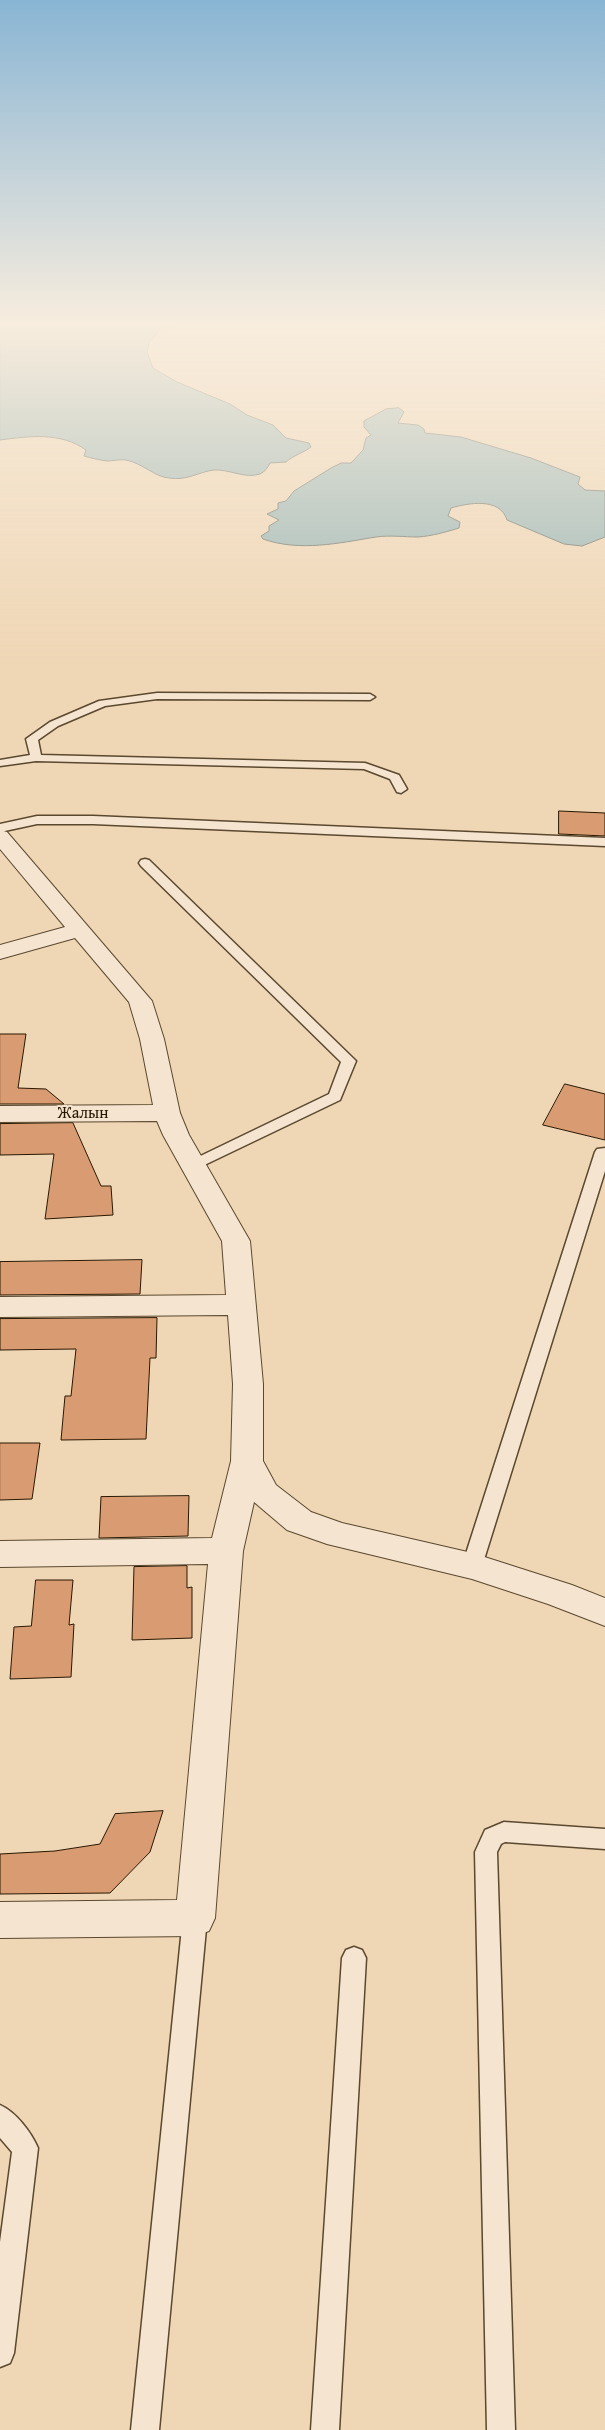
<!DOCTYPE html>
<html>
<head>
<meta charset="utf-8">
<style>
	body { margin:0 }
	canvas { display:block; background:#efd6b5 }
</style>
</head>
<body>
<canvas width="605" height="2430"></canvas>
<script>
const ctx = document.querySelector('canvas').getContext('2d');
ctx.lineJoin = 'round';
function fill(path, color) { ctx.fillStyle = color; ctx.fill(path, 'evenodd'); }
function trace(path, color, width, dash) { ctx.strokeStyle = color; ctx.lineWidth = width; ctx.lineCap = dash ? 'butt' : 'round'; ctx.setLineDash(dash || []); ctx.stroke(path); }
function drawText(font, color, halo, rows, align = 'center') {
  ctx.font = font + ' "Gentium Book Plus",serif'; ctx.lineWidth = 4; ctx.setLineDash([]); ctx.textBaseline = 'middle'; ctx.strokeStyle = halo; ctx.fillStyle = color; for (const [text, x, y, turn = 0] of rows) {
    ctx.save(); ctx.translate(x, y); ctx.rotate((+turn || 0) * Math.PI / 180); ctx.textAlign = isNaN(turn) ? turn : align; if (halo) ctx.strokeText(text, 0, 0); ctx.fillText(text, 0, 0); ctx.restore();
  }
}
const water = new Path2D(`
	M0 321H183L161 329 149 343 147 352 153 368 177 382 230 404 247 415 273 425 286 438 309 443 311 447C303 453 294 455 286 462L270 463C268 467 265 472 260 474 245 479 229 469 214 470 198 472 187 481 169 478 155 477 142 463 126 460 120 459 113 461 107 461 99 460 91 458 84 456L86 450C61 432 30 436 0 440Z
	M399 408 404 412 398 423 418 425 424 429 425 433 461 437 531 458 580 477 578 484 585 490 605 491V537L582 546 564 544 507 520C500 497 468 503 451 508L448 516 460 522 459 528C446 532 432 536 418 537 404 537 390 535 376 537 339 543 300 552 263 539L261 536 269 531V526L279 520 267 514 278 509V503L286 501 294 491 331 468 341 463H351L363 450 366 438 371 435 364 427V421L386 409Z`);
fill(water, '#9cb7b5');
trace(water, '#6e776d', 1);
const building = new Path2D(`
	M559 811 605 813V836L559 834Z
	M0 1034H26L18 1088 46 1089 64 1104H0Z
	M565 1084 605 1094V1140L543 1125Z
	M73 1123 101 1186H111L113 1215 45 1219 54 1154 0 1155V1124Z
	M142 1260 140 1294 0 1295V1262Z
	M157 1318 156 1358H150L146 1439 61 1440 65 1396H71L76 1349 0 1350V1319Z
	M0 1443H40L32 1499 0 1500Z
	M189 1496 188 1536 99 1538 101 1497Z
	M187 1566V1588L192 1587V1638L132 1640 134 1567Z
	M36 1580H73L69 1625 74 1624 71 1677 10 1679 14 1627 31 1626Z
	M163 1811 150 1852 110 1893 0 1894V1854L55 1851 100 1844 115 1814Z`);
fill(building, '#d99b71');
trace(building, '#281802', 1);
const lane = new Path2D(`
	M157 693 370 694 375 697 370 700 157 699 105 706 58 726 38 740 41 755 365 763 399 775 407 789 401 793 397 792 390 779 364 769 36 761 0 766V760L30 755 26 739 50 722 99 701Z
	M37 816H93L605 838V846L93 824H37L0 832V824Z
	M145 859 149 860 356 1061 340 1100 194 1170 186 1165 188 1162 329 1094 341 1062 141 866 139 863 141 860Z
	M605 1148V1171L482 1566 479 1571 472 1574 465 1571 462 1566 595 1152 597 1149Z
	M504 1822 605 1829V1849L505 1842 501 1844 497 1852 515 2430H487L475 1852 485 1830Z
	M195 1907 203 1910 207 1918 159 2430H131L183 1918 187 1910Z
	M354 1947 362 1950 366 1958 339 2430H311L342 1958 346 1950Z
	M0 2105C16 2112 31 2132 38 2148L14 2353 10 2363 0 2367V2242L12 2152 0 2138Z`);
const street = new Path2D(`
	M0 830 7 832 152 1001 164 1039 180 1113 189 1135 250 1241 263 1384V1461L276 1485 311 1512 342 1523 472 1553 572 1585 605 1598V1626L548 1604 472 1579 327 1544 287 1530 254 1502 243 1551 215 1918 209 1931 195 1936 0 1938V1902L177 1900 208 1564 0 1567V1541L212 1538 231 1461 233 1384 228 1315 0 1317V1297L226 1295 222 1241 163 1135 157 1121 0 1122V1106L153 1105 140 1039 129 1002 75 938 0 959V945L65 927 0 849Z`);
trace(lane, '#5a482f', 3);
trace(street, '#5a482f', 2);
fill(lane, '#f5e4cf');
fill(street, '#f5e4cf');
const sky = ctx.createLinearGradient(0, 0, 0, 661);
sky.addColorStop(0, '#89b5d4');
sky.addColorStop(0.49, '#f8edde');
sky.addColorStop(1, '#f8edde00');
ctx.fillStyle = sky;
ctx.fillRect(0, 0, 605, 661);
drawText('16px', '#281802', '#f5e4cf', [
	["Жалын",83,1114]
]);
</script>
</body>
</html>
